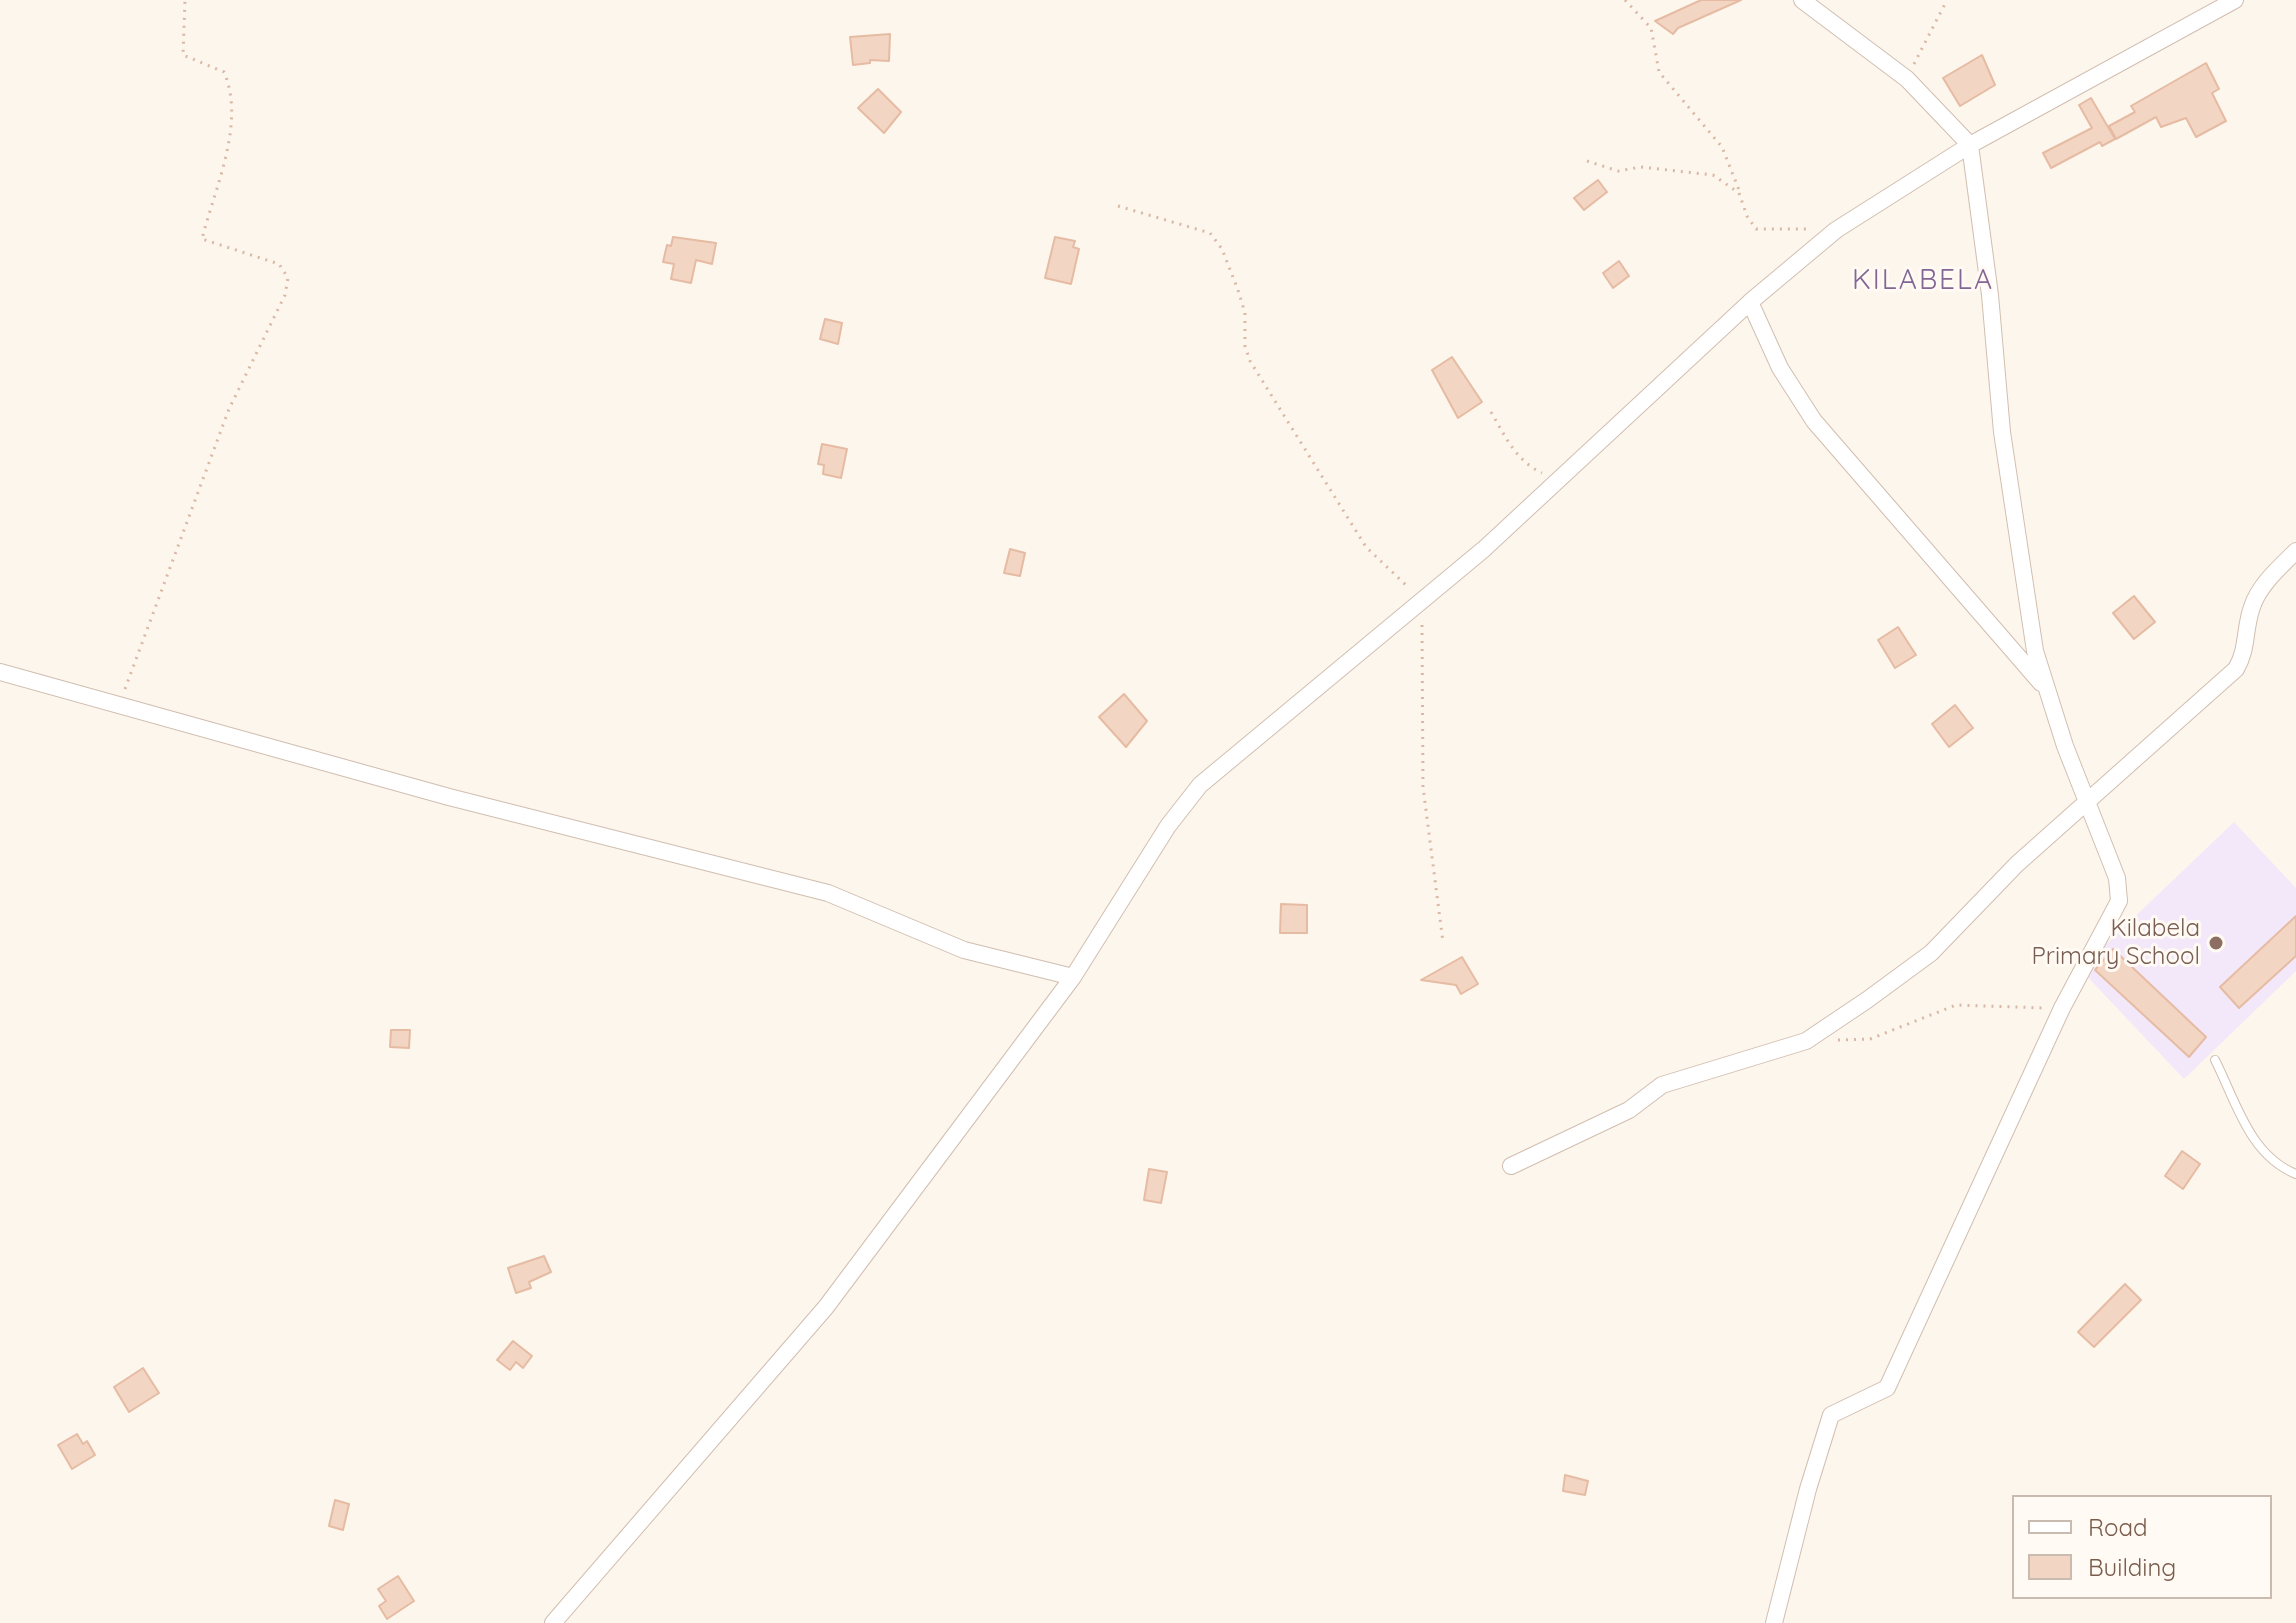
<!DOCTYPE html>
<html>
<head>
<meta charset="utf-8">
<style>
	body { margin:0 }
	#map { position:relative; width:2296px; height:1623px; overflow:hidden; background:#fdf6ec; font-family:Quicksand,sans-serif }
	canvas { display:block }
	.legend { position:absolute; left:2012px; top:1495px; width:260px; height:104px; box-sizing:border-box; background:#fffaf3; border:2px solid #cabbb1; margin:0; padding:10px 14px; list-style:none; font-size:24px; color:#7a5c4d }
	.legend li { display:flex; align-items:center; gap:16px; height:40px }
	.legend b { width:40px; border:2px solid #cabbb1 }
</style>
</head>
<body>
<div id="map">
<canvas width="2296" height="1623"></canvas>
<ul class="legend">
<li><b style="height:10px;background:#fff"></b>Road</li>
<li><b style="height:22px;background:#f3d5c3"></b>Building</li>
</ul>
</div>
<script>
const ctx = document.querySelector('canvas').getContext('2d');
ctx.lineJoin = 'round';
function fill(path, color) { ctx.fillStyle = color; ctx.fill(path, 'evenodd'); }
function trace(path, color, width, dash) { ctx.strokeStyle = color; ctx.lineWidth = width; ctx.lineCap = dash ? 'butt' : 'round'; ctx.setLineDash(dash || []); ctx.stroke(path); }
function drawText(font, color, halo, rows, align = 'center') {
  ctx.font = font + ' Quicksand,sans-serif'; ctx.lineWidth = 6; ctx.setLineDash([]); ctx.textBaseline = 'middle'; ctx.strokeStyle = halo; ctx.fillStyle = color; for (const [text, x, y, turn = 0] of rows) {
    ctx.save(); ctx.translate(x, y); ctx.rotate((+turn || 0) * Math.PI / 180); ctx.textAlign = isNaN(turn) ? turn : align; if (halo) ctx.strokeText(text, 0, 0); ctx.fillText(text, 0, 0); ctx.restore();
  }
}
fill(new Path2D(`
	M2234 822 2296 888V971L2184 1079 2080 969Z`), '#f3e8fa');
const building = new Path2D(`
	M1701 0H1741L1678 28 1673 34 1655 21Z
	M890 34 889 61 870 60V63L853 65 850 37Z
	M1982 55 1995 85 1960 106 1943 78Z
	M2206 63 2219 89 2212 93 2226 121 2196 137 2186 118 2161 127 2156 117 2116 139 2109 126 2135 112 2131 106Z
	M878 89 901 112 884 133 858 108Z
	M2091 98 2115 139 2102 146 2100 142 2051 168 2043 153 2092 128 2079 105Z
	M1598 180 1607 192 1584 210 1574 198Z
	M673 237 716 243 712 264 696 260 691 283 671 279 674 264 663 262 667 245 671 246Z
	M1055 237 1075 241 1073 247 1079 249 1071 284 1045 278Z
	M1619 261 1629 276 1613 288 1603 273Z
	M825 319 842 323 838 344 820 339Z
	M1452 357 1482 402 1458 418 1432 370Z
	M822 444 847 449 841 478 823 474 824 465 818 464Z
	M1010 549 1025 553 1020 576 1004 573Z
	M2134 596 2155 622 2134 639 2113 613Z
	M1898 627 1916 655 1895 668 1878 640Z
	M1124 694 1147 721 1126 747 1099 717Z
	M1955 705 1973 728 1949 747 1932 724Z
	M1281 904 1307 905V933H1280Z
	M2296 916V956L2239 1008 2220 987Z
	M2113 949 2206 1037 2189 1057 2095 970Z
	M1462 957 1478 984 1461 994 1456 985 1421 980Z
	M391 1030H410L409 1048 390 1047Z
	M2182 1151 2200 1164 2183 1189 2165 1176Z
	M1149 1169 1167 1172 1161 1203 1144 1200Z
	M544 1256 551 1272 529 1282 531 1288 516 1293 508 1268Z
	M2125 1284 2141 1300 2094 1347 2078 1332Z
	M513 1341 532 1356 523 1368 516 1362 510 1370 497 1360Z
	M143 1368 159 1393 129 1412 114 1387Z
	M77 1434 83 1444 87 1441 95 1455 72 1469 58 1445Z
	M1565 1475 1588 1481 1585 1495 1563 1491Z
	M335 1500 349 1504 343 1530 329 1526Z
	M398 1576 414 1601 387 1619 379 1606 386 1601 378 1589Z`);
fill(building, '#f3d5c3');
trace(building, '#e6bba3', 2);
const lane = new Path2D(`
	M2215 1060C2236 1101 2249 1155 2296 1174`);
const street = new Path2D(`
	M1750 302 1780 368 1814 421 2041 683
	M0 672 449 797 828 893 964 950 1073 977
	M1511 1166 1629 1110 1662 1085 1806 1041 1867 1000 1931 953 2017 864 2236 669C2248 649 2244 629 2252 607 2259 585 2280 567 2296 551
	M553 1623 826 1307 1073 977 1168 826 1200 785 1484 549 1750 302 1836 230 1970 145 2235 0
	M1774 1623 1808 1489 1831 1415 1887 1388 2062 1008 2119 901 2117 878 2065 746 2035 651 2002 432 1990 295 1970 145 1907 79 1802 0`);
trace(lane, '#d1beb0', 10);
trace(street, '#d1beb0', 18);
trace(new Path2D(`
	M1625 0 1651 28 1659 72 1722 147 1739 190
	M1914 64 1947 0
	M1587 161 1618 171 1641 167 1713 175 1739 193 1747 216 1756 229H1811
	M1118 206 1210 233 1222 249 1238 290 1245 313V346L1250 361 1366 547 1409 588
	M1491 412C1505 436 1516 461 1542 473
	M1422 625 1423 787 1443 942
	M125 689 229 409 285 295 288 278 279 264 202 239C215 187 246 123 224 72L183 55 185 0
	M1838 1040 1870 1039 1956 1005 2044 1008`), '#d9b8a5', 3, [2, 6]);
trace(lane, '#fff', 8);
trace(street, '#fff', 16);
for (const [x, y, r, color] of [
	[2216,943,8,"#8d6e63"]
]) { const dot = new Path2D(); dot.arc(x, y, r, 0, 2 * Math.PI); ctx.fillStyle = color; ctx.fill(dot); trace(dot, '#fffaf3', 3); }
drawText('24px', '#785e54', '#fffaf3', [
	["Kilabela",2200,929],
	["Primary School",2200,957]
], 'right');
ctx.letterSpacing = '2px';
drawText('28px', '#846695', '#fffaf3', [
	["KILABELA",1923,281]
]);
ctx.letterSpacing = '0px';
</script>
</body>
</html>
